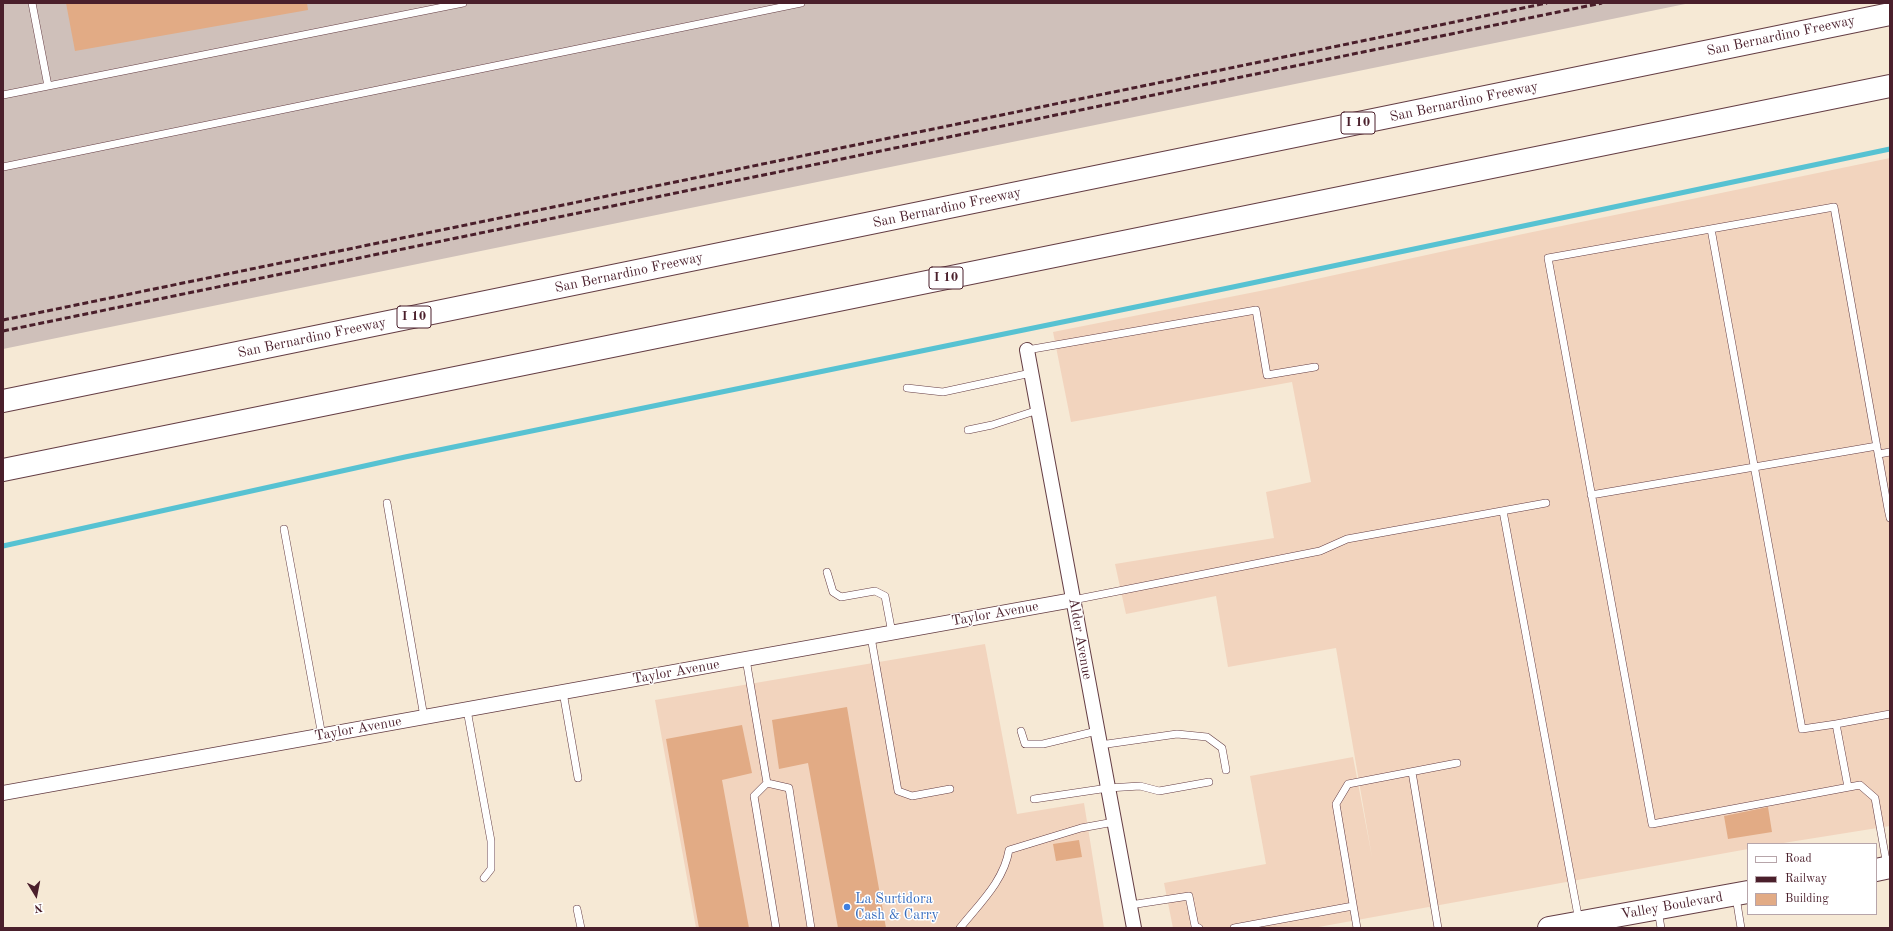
<!DOCTYPE html>
<html>
<head>
<meta charset="utf-8">
<style>
	body { margin:0 }
	#map { position:relative; width:1893px; height:931px; overflow:hidden; background:#f6e9d5; font-family:"Old Standard TT",serif }
	canvas { display:block }
	.frame { position:absolute; inset:0; border:4px solid #4a1f2b; pointer-events:none }
	.legend { position:absolute; left:1747px; top:843px; width:130px; height:72px; box-sizing:border-box; background:#fff; border:1px solid #b7a5aa; margin:0; padding:5px 7px; list-style:none; font-size:12px; color:#4a1f2b }
	.legend li { display:flex; align-items:center; gap:8px; height:20px }
	.legend b { width:20px; border:1px solid #b7a5aa }
	.north { position:absolute; left:16px; top:875px; width:40px; height:40px; -webkit-text-stroke:3px #fff; paint-order:stroke; rotate:170deg; font-size:11px; font-weight:700; line-height:16px; text-align:center; color:#4a1f2b }
	.north::after { content:''; display:block; margin:auto; width:14px; height:18px; background:#4a1f2b; clip-path:polygon(50% 0,100% 100%,50% 72%,0 100%) }
</style>
</head>
<body>
<div id="map">
<canvas width="1893" height="931"></canvas>
<div class="frame"></div>
<ul class="legend">
<li><b style="height:5px;background:#fff"></b>Road</li>
<li><b style="height:5px;background:#4a1f2b"></b>Railway</li>
<li><b style="height:11px;background:#e2ab85"></b>Building</li>
</ul>
<div class="north">N</div>
</div>
<script>
const ctx = document.querySelector('canvas').getContext('2d');
ctx.lineJoin = 'round';
function fill(path, color) { ctx.fillStyle = color; ctx.fill(path, 'evenodd'); }
function trace(path, color, width, dash) { ctx.strokeStyle = color; ctx.lineWidth = width; ctx.lineCap = dash ? 'butt' : 'round'; ctx.setLineDash(dash || []); ctx.stroke(path); }
function drawText(font, color, halo, rows, align = 'center') {
  ctx.font = font + ' "Old Standard TT",serif'; ctx.lineWidth = 3; ctx.setLineDash([]); ctx.textBaseline = 'middle'; ctx.strokeStyle = halo; ctx.fillStyle = color; for (const [text, x, y, turn = 0] of rows) {
    ctx.save(); ctx.translate(x, y); ctx.rotate((+turn || 0) * Math.PI / 180); ctx.textAlign = isNaN(turn) ? turn : align; if (halo) ctx.strokeText(text, 0, 0); ctx.fillText(text, 0, 0); ctx.restore();
  }
}
fill(new Path2D(`
	M1890 158V826L1777 844H1748V849L1313 928H1173L1164 883 1266 864 1250 776 1353 757 1372 857 1336 648 1228 667 1216 596 1126 614 1115 564 1274 538 1266 492 1311 482 1292 382 1071 422 1053 332 1275 288 1523 234Z
	M985 644 1017 814 1084 803 1104 928H696L655 700Z`), '#f2d4be');
fill(new Path2D(`
	M3 3H1690L3 349Z`), '#cfc0ba');
trace(new Path2D(`
	M3 546 405 457 1233 287 1890 149`), '#57c2d2', 5);
fill(new Path2D(`
	M66 3H307L308 10 75 51Z
	M847 707 855 754 886 928H838L808 763 779 769 772 720Z
	M742 725 752 773 722 780 749 928H699L666 739Z
	M1768 807 1772 832 1728 839 1724 816Z
	M1079 840 1082 857 1056 861 1053 844Z`), '#e2ab85');
const lane = new Path2D(`
	M32 3 48 86
	M3 95 463 3
	M3 167 801 3
	M1711 229 1802 729 1836 724
	M1027 350 1256 310 1267 375 1315 367
	M907 388 943 392 1031 373
	M968 430 992 425 1038 410
	M1879 454 1890 452
	M1591 495 1877 446
	M387 503 424 717
	M1888 509 1890 518
	M1503 511 1579 921
	M284 529 322 736
	M827 572 833 592 841 597 875 591 885 596 892 633
	M1073 600 1320 551 1347 539 1546 503
	M871 637 898 791 912 796 950 789
	M746 659 767 783 754 796 776 928
	M563 692 578 778
	M467 710 491 841V869L484 878
	M1021 731 1025 744H1043L1097 731
	M1100 745 1177 734 1207 737 1222 748 1226 770
	M1412 772 1438 928
	M767 783 789 788 811 928
	M1848 787 1836 724 1890 714
	M1034 799 1108 788 1140 786 1159 791 1209 782
	M1887 866 1875 798 1860 785 1652 824 1548 258 1834 207 1888 509H1890
	M1736 897 1741 928
	M1130 905 1189 896 1195 926 1199 928
	M577 909 581 928
	M1658 910 1661 928
	M960 928C979 904 1004 881 1009 850L1081 828 1114 822
	M1234 928 1353 906
	M1357 928 1336 804 1348 784 1457 763`);
const street = new Path2D(`
	M1027 350 1134 928
	M3 793 1073 600`);
const primary = new Path2D(`
	M1876 870 1890 867
	M1549 928 1748 892`);
const highway = new Path2D(`
	M3 401 1890 14
	M3 470 1890 86`);
trace(lane, '#643d44', 8);
trace(street, '#643d44', 16);
trace(primary, '#643d44', 24);
trace(highway, '#643d44', 24);
trace(lane, '#fff', 7);
trace(street, '#fff', 14);
trace(primary, '#fff', 22);
trace(highway, '#fff', 22);
trace(new Path2D(`
	M3 320 1547 3
	M3 331 1602 3`), '#4a1f2b', 3, [6, 3]);
for (const [x, y, r, color] of [
	[847,907,4,"#3f7fe0"]
]) { const dot = new Path2D(); dot.arc(x, y, r, 0, 2 * Math.PI); ctx.fillStyle = color; ctx.fill(dot); trace(dot, '#fff', 1.5); }
for (const [x, y, w] of [
	[1358,123,34],
	[946,278,34],
	[414,317,34]
]) { const box = new Path2D(); box.roundRect(x - w / 2, y - 11, w, 22, 3); ctx.fillStyle = '#fff'; ctx.fill(box); trace(box, '#4a1f2b', 1); }
drawText('bold 13px', '#4a1f2b', null, [
	["I 10",1358,123],
	["I 10",946,278],
	["I 10",414,317]
]);
drawText('14px', '#4a1f2b', '#fff', [
	["San Bernardino Freeway",1781,36,-12],
	["San Bernardino Freeway",1464,102,-12],
	["San Bernardino Freeway",947,208,-12],
	["San Bernardino Freeway",629,273,-12],
	["San Bernardino Freeway",312,338,-12],
	["Taylor Avenue",995,614,-10],
	["Alder Avenue",1080,639,80],
	["Taylor Avenue",676,672,-10],
	["Taylor Avenue",358,729,-10],
	["Valley Boulevard",1672,906,-10]
]);
drawText('14px', '#366cbe', '#fff', [
	["La Surtidora",855,899],
	["Cash & Carry",855,915]
], 'left');
</script>
</body>
</html>
